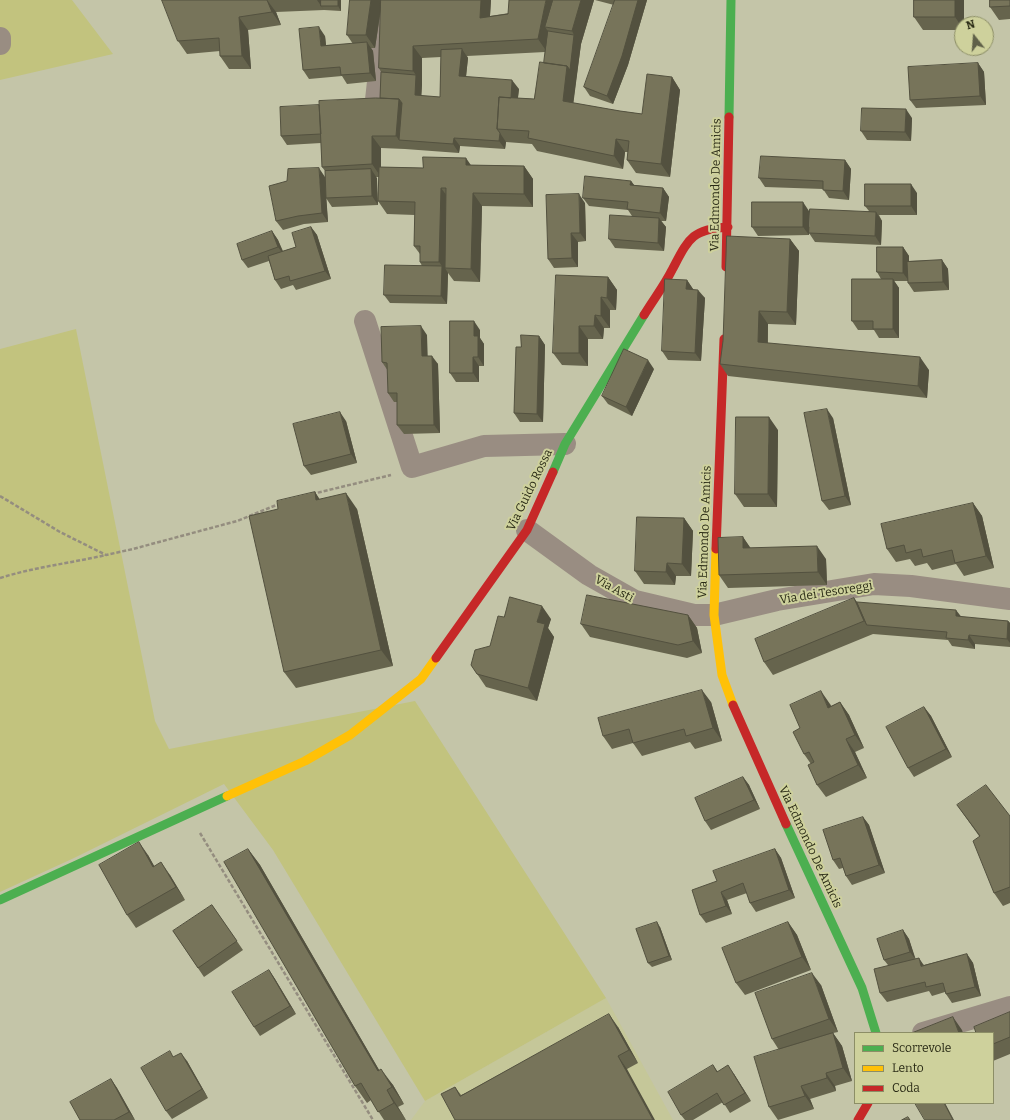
<!DOCTYPE html>
<html>
<head>
<meta charset="utf-8">
<style>
	body { margin:0 }
	#map { position:relative; width:1010px; height:1120px; overflow:hidden; background:#c4c5a8; font-family:Bitter,serif }
	canvas { display:block }
	.legend { position:absolute; left:854px; top:1032px; width:140px; height:72px; box-sizing:border-box; background:#ced19c; border:1px solid #8c8e66; margin:0; padding:5px 7px; list-style:none; font-size:12px; color:#292a15 }
	.legend li { display:flex; align-items:center; gap:8px; height:20px }
	.legend b { width:20px; border:1px solid #8c8e66 }
	.north { position:absolute; left:954px; top:16px; width:40px; height:40px; box-sizing:border-box; background:#ced19c; border:1px solid #8c8e66; border-radius:50%; rotate:343deg; font-size:11px; font-weight:700; line-height:16px; text-align:center; color:#292a15 }
	.north::after { content:''; display:block; margin:auto; width:14px; height:18px; background:#5f6048; clip-path:polygon(50% 0,100% 100%,50% 72%,0 100%) }
</style>
</head>
<body>
<div id="map">
<canvas width="1010" height="1120"></canvas>
<ul class="legend">
<li><b style="height:5px;background:#4caf50"></b>Scorrevole</li>
<li><b style="height:5px;background:#ffc107"></b>Lento</li>
<li><b style="height:5px;background:#c62828"></b>Coda</li>
</ul>
<div class="north">N</div>
</div>
<script>
const ctx = document.querySelector('canvas').getContext('2d');
ctx.lineJoin = 'round';
function fill(path, color) { ctx.fillStyle = color; ctx.fill(path, 'evenodd'); }
function trace(path, color, width, dash) { ctx.strokeStyle = color; ctx.lineWidth = width; ctx.lineCap = dash ? 'butt' : 'round'; ctx.setLineDash(dash || []); ctx.stroke(path); }
function drawText(font, color, halo, rows, align = 'center') {
  ctx.font = font + ' Bitter,serif'; ctx.lineWidth = 4; ctx.setLineDash([]); ctx.textBaseline = 'middle'; ctx.strokeStyle = halo; ctx.fillStyle = color; for (const [text, x, y, turn = 0] of rows) {
    ctx.save(); ctx.translate(x, y); ctx.rotate((+turn || 0) * Math.PI / 180); ctx.textAlign = isNaN(turn) ? turn : align; if (halo) ctx.strokeText(text, 0, 0); ctx.fillText(text, 0, 0); ctx.restore();
  }
}
fill(new Path2D(`
	M606 998 673 1120H411L425 1101Z`), '#c5c799');
fill(new Path2D(`
	M0 0H72L113 54 0 80Z
	M76 329 155 721 169 749 415 701 606 998 425 1101 273 850 224 784 74 858 0 892V349Z`), '#c2c37e');
trace(new Path2D(`
	M312 494 391 475
	M0 496 60 532 106 555 133 549 237 521 279 504
	M0 578C35 567 71 563 106 555
	M200 833 373 1120`), '#948d7f', 2.5, [4, 2]);
trace(new Path2D(`
	M0 38V44
	M376 100 387 0
	M365 321 412 467 484 446 565 444
	M527 530 589 575 635 601 694 615H714L777 600 874 584 911 586 1010 599
	M923 1033 1010 1007`), '#998d82', 22);
trace(new Path2D(`
	M729 117 731 0
	M553 472 565 444 644 315
	M786 824 862 988 876 1033
	M0 900 227 796`), '#4caf50', 9);
trace(new Path2D(`
	M716 549 714 615 722 675 733 705
	M227 796 305 761 350 735 421 679 436 658`), '#ffc107', 9);
trace(new Path2D(`
	M726 267 729 117
	M644 315C653 300 664 286 672 270 688 240 691 229 728 227
	M716 549 724 339
	M436 658 527 530 553 472
	M733 705 786 824
	M858 1120 868 1103`), '#c62828', 9);
fill(new Path2D(`
	M162 0H341V11L324 10 276 12 281 25 248 30 251 69H229L220 56V51L187 54 178 41Z
	M350 0H491L490 16 594 0 581 44 573 103 620 111 642 114 672 77 680 90 670 177 636 173 627 160 628 152H625L623 169 537 151 532 144 506 142 505 149 460 146 459 153 405 149 381 148V167L423 168 471 165 524 166 533 179V207L482 206 480 282 454 281 448 273 447 304 390 303 384 295 422 266 420 262V254L414 246 415 215 387 214 378 201 379 177H376L378 205 332 207 326 198 328 222 304 224 283 230 276 221 325 177V171L322 167 321 143 287 145 281 136 319 105 380 98 381 72 379 68 381 10 375 48H371L373 51 376 81 347 84 342 76 309 79 303 70 325 36 326 45 353 44 347 35ZM545 52 544 63 534 99 518 98 519 89 466 77 468 58 467 56ZM441 57 440 97 421 96 422 84V58Z
	M595 0H647L628 65 613 104 590 96 584 87 614 5Z
	M914 0H964V24H962V30H923L914 17Z
	M1010 0V19L999 20 990 7Z
	M978 63 984 72 986 105 916 108 910 100Z
	M912 118 911 141 867 140 861 131Z
	M845 160 851 169 849 200 829 198 823 189 765 187 759 178Z
	M631 181 634 185 663 188 669 197 666 221H661L666 227 664 251 615 248 609 239 632 216 628 210 589 206 583 198Z
	M917 193V215H879L882 221 881 245 815 242 809 233V235L758 236 752 227 809 211V227L869 211 865 206Z
	M585 203 586 241 578 242V267L554 268 548 259Z
	M311 227 317 235 331 279 296 290 293 285 281 289 275 280 269 261 248 268 242 260 272 231 278 240 283 251 296 247Z
	M790 239 799 251 796 325 768 324V343L929 370 927 398 728 376 720 364Z
	M903 247 909 256V261L942 260 948 269 949 290 914 292 908 283V281H894L899 288V338H879L874 330H858L852 321 881 279 877 272Z
	M608 277 617 290 616 310H610V328H604L603 339H588V366L562 365 553 353Z
	M687 280 693 289 705 298 701 361 668 360 662 351Z
	M480 330V338L484 344V366H479V382H456L450 373Z
	M427 335V356L438 364 440 433 404 434 397 425V402H394L388 393V371L382 362Z
	M539 336 545 345 543 422H520L514 413 521 347Z
	M654 369 632 416 608 404 602 396Z
	M833 418 851 505 829 510 822 501Z
	M346 421 357 463 311 475 304 466Z
	M778 430 777 507H744L735 494Z
	M315 492 319 499 357 509 393 666 296 688 284 672 278 509Z
	M973 503 982 516 994 568 964 576 956 564 932 570 927 563 915 566 910 559 896 562 887 549Z
	M684 518 693 531 691 576H676L675 585 644 584 635 571Z
	M743 537 750 548 826 559 827 585 728 588 719 575Z
	M854 598 857 602 961 617 1008 621 1010 623V647L975 644V649L952 646 948 640 873 634 773 675 764 662Z
	M688 615 697 628 702 653 687 658 590 637 581 624Z
	M504 617 551 619 548 628 554 637 537 701 486 687 471 665 490 646Z
	M711 702 722 741 695 749 690 742 642 756 633 743 612 749 603 736Z
	M840 702 849 715 864 748 855 752 867 778 826 797 817 785 811 764 804 754 800 728 830 704 831 706Z
	M924 707 931 716 952 757 914 777 908 768Z
	M743 777 749 785 760 809 711 830 705 821Z
	M957 805 1010 816V903L1003 906 994 893 979 836Z
	M863 817 869 825 885 873 852 885 846 876 843 868 839 869 833 860Z
	M248 849 260 865 379 1070 393 1085 404 1104 398 1107 406 1120H384L371 1100 367 1103 355 1086Z
	M775 849 781 858 795 898 756 912 750 903 747 893 727 900 732 914 706 923 700 915 717 881Z
	M148 855 154 866 170 875 185 900 136 928 127 915Z
	M212 905 243 950 204 977 173 931Z
	M788 922 797 935 811 970 745 995 736 983Z
	M660 927 672 960 652 967 648 963Z
	M903 930 909 939 915 959 924 965 967 954 973 963 981 996 952 1003 946 994 945 992 932 996 929 991 887 1002 880 993 888 965 884 960Z
	M269 970 275 979 296 1014 260 1036 254 1027Z
	M821 985 838 1032 833 1033 842 1046 852 1081 835 1086 836 1091 810 1099 814 1109 778 1120 769 1107 779 1050 772 1039Z
	M1010 1012V1054L993 1061V1033Z
	M618 1027 638 1063 627 1069 455 1120V1087L461 1095Z
	M174 1057 187 1061 208 1098 172 1119 166 1111Z
	M713 1065 718 1072 734 1074 751 1101 730 1113 723 1102 693 1120H685L681 1115Z
	M111 1079 117 1088 135 1120H80Z`), '#66644d');
fill(new Path2D(`
	M267 0 276 12 281 25 272 12Z
	M317 0H324L321 6 324 10Z
	M338 0H341V11L338 6Z
	M371 0H382L375 48 366 35Z
	M481 0H491L489 31 480 18Z
	M546 0H558L545 27 550 34 547 52 538 39Z
	M581 0H594L581 44 572 114 563 101 567 66 574 35 572 31Z
	M638 0H647L628 65 613 104 607 96Z
	M955 0H964V24H962V27L955 17Z
	M239 17 248 30 251 69 242 56Z
	M319 27 325 36 327 55 321 46Z
	M367 42 373 51 376 81 370 73Z
	M413 46 422 58V84L421 104 415 95 416 75 413 71Z
	M462 49 468 58 465 85 459 76Z
	M978 63 984 72 986 105 980 96Z
	M672 77 680 90 670 177 661 164Z
	M512 80 519 89 516 111 510 102Z
	M399 99 408 112 399 140 396 136Z
	M906 109 912 118 911 141 905 132Z
	M500 133 506 142 505 149 499 141Z
	M372 136 381 148V177L372 164Z
	M454 138 460 146 459 153 453 144Z
	M616 139 625 152 623 169 614 156Z
	M466 158 475 171 466 165Z
	M845 160 851 169 849 200 843 191Z
	M524 166 533 179V207L524 194Z
	M319 168 325 177 328 222 322 213Z
	M371 169 377 178 378 205 372 196Z
	M631 181 637 189 630 185Z
	M911 184 917 193V215L911 206Z
	M441 188 450 200 445 268 448 273 447 304 441 296 442 266 439 262Z
	M663 188 669 197 666 221 660 213Z
	M473 193 482 206 480 282 471 269Z
	M579 194 585 203 586 241 580 233Z
	M803 202 809 211V235L803 227Z
	M876 212 882 221 881 245 875 236Z
	M659 218 666 227 664 251 658 243Z
	M311 227 317 235 331 279 325 271Z
	M272 231 278 240 284 255 278 247Z
	M571 233 578 242V267L572 258Z
	M790 239 799 251 796 325 787 312Z
	M903 247 909 256V281L903 273Z
	M942 260 948 269 949 290 943 282Z
	M608 277 617 290 616 310 607 298Z
	M893 279 899 288V338L893 329Z
	M687 280 693 289 692 298 686 289Z
	M698 290 705 298 701 361 695 353Z
	M601 297 610 310V328L601 316Z
	M759 311 768 324 767 355 758 342Z
	M595 315 604 328 603 339 594 326Z
	M474 321 480 330V338L484 344V366L478 357 474 336Z
	M421 326 427 335 428 365 422 356Z
	M579 326 588 339V366L579 353Z
	M539 336 545 345 543 422 537 414Z
	M432 356 438 364 440 433 434 425Z
	M473 357 479 366V382L473 373Z
	M920 357 929 370 927 398 918 386Z
	M648 360 654 369 632 416 626 407Z
	M827 409 833 418 851 505 845 496Z
	M340 412 346 421 357 463 351 454Z
	M769 417 778 430 777 507 768 494Z
	M315 492 326 509 316 500Z
	M346 493 357 509 393 666 381 650Z
	M973 503 982 516 994 568 986 556Z
	M684 518 693 531 691 576 682 564Z
	M743 537 752 550 743 548Z
	M817 546 826 559 827 585 818 572Z
	M667 563 676 576 675 585 666 572Z
	M854 598 863 611 867 625 864 621Z
	M542 606 551 619 548 628 554 637 537 701 528 688 537 622Z
	M956 610 963 619 956 616Z
	M688 615 697 628 702 653 693 641Z
	M1008 621 1010 623V643L1007 639Z
	M969 635 975 644V649L968 640Z
	M702 690 711 702 722 741 713 728Z
	M821 691 830 704 837 720 828 708Z
	M840 702 849 715 864 748 855 735Z
	M924 707 931 716 952 757 946 749Z
	M846 739 855 752 867 778 858 765Z
	M743 777 749 785 760 809 754 800Z
	M863 817 869 825 885 873 879 865Z
	M139 842 148 855 162 880 153 867Z
	M248 849 260 865 389 1087 378 1071Z
	M775 849 781 858 795 898 789 890Z
	M161 862 170 875 185 900 176 887Z
	M721 892 727 900 732 914 726 906Z
	M657 922 660 927 672 960 669 956Z
	M788 922 797 935 811 970 802 957Z
	M903 930 909 939 916 960 910 952Z
	M967 954 973 963 981 996 975 987Z
	M919 958 925 967 921 966Z
	M269 970 275 979 296 1014 290 1006Z
	M812 973 821 985 838 1032 829 1019Z
	M609 1014 618 1027 638 1063 629 1050Z
	M953 1017 962 1030 963 1033H959Z
	M833 1033 842 1046 852 1081 843 1068Z
	M181 1053 187 1061 208 1098 202 1089Z
	M618 1056 627 1069 655 1120H653Z
	M728 1065 734 1074 751 1101 745 1093Z
	M381 1069 393 1085 404 1104 392 1087Z
	M826 1073 835 1086 836 1091 827 1078Z
	M111 1079 117 1088 135 1120 129 1112Z
	M801 1086 810 1099 814 1109 805 1096Z
	M387 1090 398 1107 406 1120 394 1103Z
	M944 1103H945L954 1120H953Z`), '#53513f');
const building = new Path2D(`
	M162 0H267L272 12 239 17 242 56H220L219 38 178 41Z
	M321 0H338V6H321Z
	M350 0H371L366 35H347Z
	M381 0H481L480 18 508 14 509 0H546L538 39 413 46V71L379 68Z
	M553 0H581L572 31 545 27Z
	M615 0H638L622 56 607 96 584 87Z
	M914 0H955V17H914Z
	M990 0H1010V6L990 7Z
	M319 27 321 46 367 42 370 73 341 75 340 67 303 70 299 29Z
	M548 31 574 35 570 70 567 66 544 63Z
	M462 49 459 76 512 80 511 98 499 97 497 129 500 133 499 141 454 138 453 144 399 140 402 103 399 99 380 98 381 72 416 75 415 95 440 97 441 50Z
	M540 62 567 66 563 101 620 111 642 114 647 74 672 77 661 164 627 160 629 141 616 139 614 156 528 138 529 131 497 129 499 97 534 99Z
	M978 63 980 96 910 100 908 67Z
	M376 98 399 99 396 136H372V164L322 167 319 101Z
	M319 105 321 134 281 136 280 107Z
	M862 108 906 109 905 132 861 131Z
	M761 156 845 160 843 191 823 190V181L759 178Z
	M423 157 466 158V165L524 166V194L473 193 471 269 445 268 446 188H441L439 262H420V246H414L415 202 378 201 379 167 423 168Z
	M319 168 322 213 298 216 276 221 269 186 287 181 288 169Z
	M371 169 372 196 326 198 325 171Z
	M585 176 631 181 630 185 663 188 660 213 627 209 628 202 583 198Z
	M865 184H911V206H865Z
	M579 194 580 233H571L572 258 548 259 546 195Z
	M752 202H803V227H752Z
	M810 209 876 212 875 236 809 233Z
	M610 215 659 218 658 243 609 239Z
	M311 227 325 271 290 281 289 276 275 280 268 256 296 247 292 233Z
	M272 231 278 247 242 260 237 244Z
	M727 236 790 239 787 312 759 311 758 342 920 357 918 386 720 364 723 341Z
	M877 247H903V273L877 272Z
	M942 260 943 282 908 283 907 262Z
	M385 265 442 266 441 296 384 295Z
	M556 275 608 277 607 298 601 297V316L595 315 594 326H579V353H553Z
	M665 279 687 280 686 289 698 290 695 353 662 351Z
	M852 279H893V329H873V321H852Z
	M450 321H474V336H478V357H473V373H450Z
	M421 326 422 356H432L434 425H397V393H388L387 363 382 362 381 327Z
	M521 335 539 336 537 414 514 413 516 347H521Z
	M624 349 648 360 626 407 602 396Z
	M827 409 845 496 822 501 804 413Z
	M340 412 351 454 304 466 293 424Z
	M736 417H769L768 494H735Z
	M315 492 316 500 346 493 381 650 284 672 249 516 278 509 277 501Z
	M973 503 986 556 955 563 952 550 923 557 921 549 906 553 904 545 887 549 881 524Z
	M637 517 684 518 682 564 667 563 666 572 635 571Z
	M743 537V548L817 546 818 572 719 575 718 538Z
	M587 595 688 615 693 641 678 645 581 624Z
	M510 597 542 606 537 622 545 624 528 688 477 674 471 665 475 650 490 646 498 616 504 617Z
	M854 598 864 621 764 662 755 639Z
	M857 602 956 610V616L1008 621 1007 639 969 635 968 640 946 638 947 632 867 625Z
	M702 690 713 728 686 736 684 729 633 743 629 729 603 736 598 718Z
	M821 691 828 708 840 702 855 735 846 739 858 765 817 785 808 765 814 762 809 752 804 754 793 732 800 728 790 705Z
	M924 707 946 749 908 768 886 727Z
	M743 777 754 800 705 821 695 798Z
	M986 785 1010 816V887L994 893 973 841 980 836 957 805Z
	M863 817 879 865 846 876 840 858 833 860 823 830Z
	M139 842 153 867 161 862 176 887 127 915 99 865Z
	M248 849 378 1071 381 1069 392 1087 387 1090 394 1103 378 1112 361 1083 355 1086 224 862Z
	M775 849 789 890 750 903 743 883 721 892 726 906 700 915 692 890 717 881 713 871Z
	M212 905 237 941 198 968 173 931Z
	M657 922 669 956 648 963 636 929Z
	M788 922 802 957 736 983 722 948Z
	M903 930 910 952 884 960 877 939Z
	M967 954 975 987 946 994 943 983 926 987 925 982 880 993 874 969 919 958 921 966Z
	M269 970 290 1006 254 1027 232 992Z
	M812 973 829 1019 772 1039 755 993Z
	M1010 1012V1037L993 1044V1033H976L974 1027Z
	M609 1014 629 1050 618 1056 653 1120H455L441 1094 455 1087 460 1096Z
	M953 1017 959 1033H912Z
	M833 1033 843 1068 826 1073 827 1078 801 1086 805 1096 769 1107 754 1057Z
	M170 1051 173 1057 181 1053 202 1089 166 1111 141 1068Z
	M713 1065 717 1072 728 1065 745 1093 724 1105 717 1093 681 1115 668 1092Z
	M111 1079 129 1112 114 1120H80L70 1102Z
	M915 1103H944L953 1120H925Z
	M908 1117 910 1120H902Z`);
fill(building, '#77745a');
trace(building, '#53513f', 1);
drawText('12px', '#292a15', '#ced19c', [
	["Via Edmondo De Amicis",716,185,-89],
	["Via Guido Rossa",530,490,-64],
	["Via Edmondo De Amicis",705,532,-88],
	["Via Asti",614,589,29],
	["Via dei Tesoreggi",826,593,-9],
	["Via Edmondo De Amicis",810,847,65]
]);
</script>
</body>
</html>
